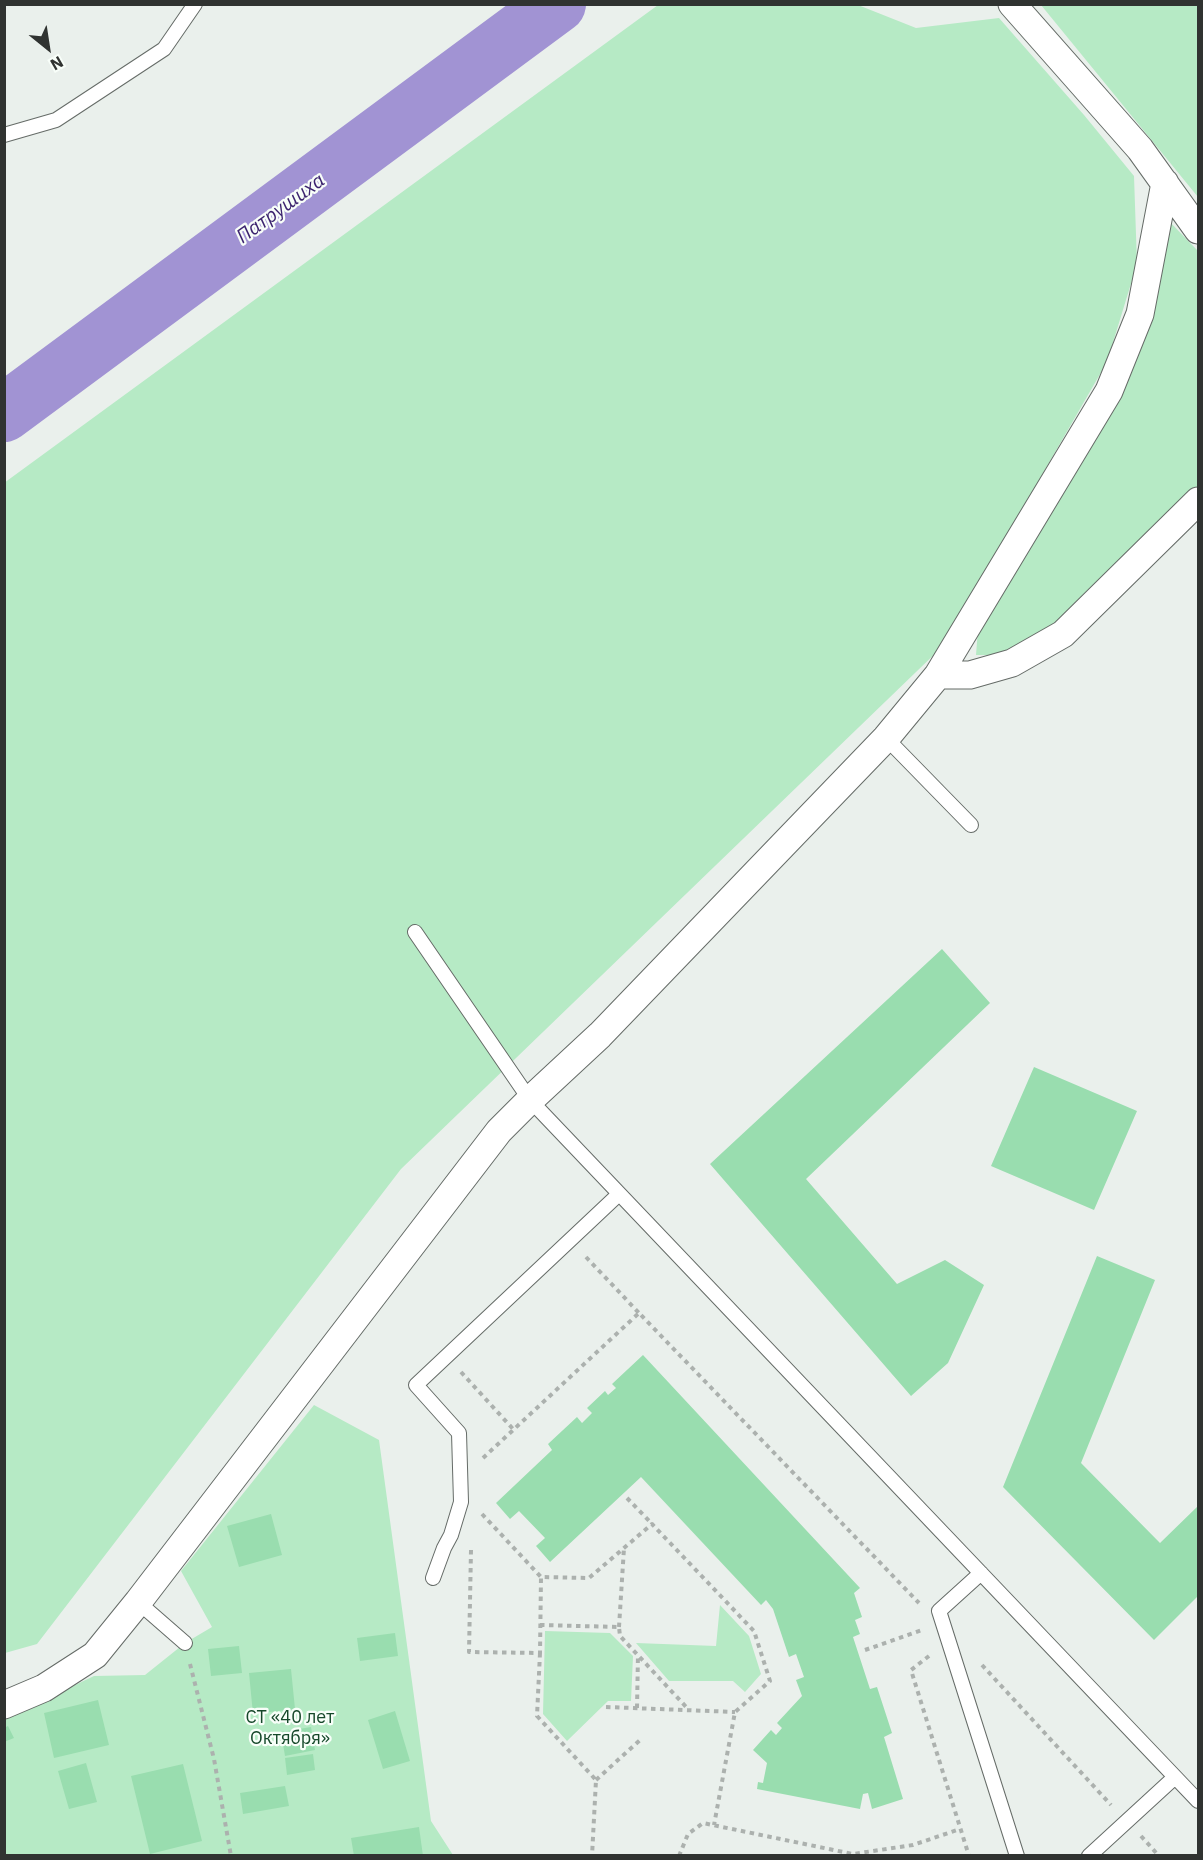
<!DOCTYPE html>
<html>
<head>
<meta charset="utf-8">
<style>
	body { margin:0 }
	#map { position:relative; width:1203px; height:1860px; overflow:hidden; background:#eaf0ec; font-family:"IBM Plex Sans",sans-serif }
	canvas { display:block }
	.frame { position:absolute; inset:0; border:6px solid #303331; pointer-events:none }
	.north { position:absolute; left:18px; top:18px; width:60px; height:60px; -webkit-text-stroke:4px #f8fef9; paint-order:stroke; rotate:150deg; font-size:16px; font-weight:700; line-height:24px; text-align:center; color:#303331 }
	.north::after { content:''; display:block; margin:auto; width:21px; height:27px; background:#303331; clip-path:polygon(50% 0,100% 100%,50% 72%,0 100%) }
</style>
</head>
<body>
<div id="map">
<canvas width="1203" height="1860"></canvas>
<div class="frame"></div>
<div class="north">N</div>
</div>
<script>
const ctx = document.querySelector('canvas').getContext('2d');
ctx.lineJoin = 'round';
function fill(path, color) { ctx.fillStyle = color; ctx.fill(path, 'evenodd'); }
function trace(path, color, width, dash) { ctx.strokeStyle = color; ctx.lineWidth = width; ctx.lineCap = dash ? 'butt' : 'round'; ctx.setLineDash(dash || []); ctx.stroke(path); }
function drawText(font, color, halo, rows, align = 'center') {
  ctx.font = font + ' "IBM Plex Sans",sans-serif'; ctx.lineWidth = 4.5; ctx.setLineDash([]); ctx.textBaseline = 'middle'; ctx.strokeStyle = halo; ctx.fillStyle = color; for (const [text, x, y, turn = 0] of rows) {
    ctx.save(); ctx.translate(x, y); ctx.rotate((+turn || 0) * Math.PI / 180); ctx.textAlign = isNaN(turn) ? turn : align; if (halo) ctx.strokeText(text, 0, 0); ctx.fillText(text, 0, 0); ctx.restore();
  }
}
fill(new Path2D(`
	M658 5H858L916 28 999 18 1084 115 1134 176 1137 264 1107 362 944 645 401 1169 37 1644 5 1653 4 483Z
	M1041 5H1198V197Z
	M1167 219 1198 251V487L1046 635 1005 655H976L978 629 1124 387Z
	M314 1405 379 1440 431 1821 453 1855 5 1856V1718L94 1676 145 1675 185 1643 212 1627 181 1571Z
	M720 1605 749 1636 761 1674 745 1692 733 1681H669L636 1643 716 1646Z
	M545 1631 610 1633 633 1656 631 1701H608L567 1741 543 1714Z`), '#b6eac5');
trace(new Path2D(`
	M4 413 557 4`), '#a193d3', 58);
fill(new Path2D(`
	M942 949 990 1003 806 1179 897 1284 945 1260 984 1285 948 1363 911 1396 710 1164Z
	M1034 1067 1137 1111 1094 1210 991 1166Z
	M1097 1256 1155 1280 1081 1463 1160 1543 1198 1506V1596L1154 1640 1003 1487Z
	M643 1355 860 1588 854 1593 862 1617 855 1620 860 1634 853 1637 870 1689 877 1687 892 1733 884 1737 903 1799 872 1809 868 1793 863 1794 860 1809 757 1789 758 1782 763 1783 767 1763 753 1750 771 1730 776 1735 782 1728 777 1723 802 1696 796 1680 804 1677 796 1654 789 1657 773 1609 766 1600 761 1605 641 1477 550 1562 536 1546 545 1538 519 1511 510 1519 496 1503 552 1450 548 1444 577 1417 582 1423 592 1413 587 1408 605 1391 608 1395 616 1388 612 1384Z
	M271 1514 282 1555 239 1567 227 1526Z
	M395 1633 398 1656 360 1661 357 1638Z
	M239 1646 242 1673 211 1676 208 1649Z
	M291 1669 295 1709 253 1714 249 1673Z
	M98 1700 109 1745 54 1758 44 1713Z
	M395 1711 410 1761 383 1769 368 1720Z
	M8 1726 14 1738 4 1742V1728Z
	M311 1727 315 1750 285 1756 281 1732Z
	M313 1754 315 1770 287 1775 285 1758Z
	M86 1763 97 1802 69 1809 58 1771Z
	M183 1764 202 1841 150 1854 131 1776Z
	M285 1786 289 1806 243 1814 240 1793Z
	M419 1827 423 1856H354L351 1838Z`), '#99ddaf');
const service = new Path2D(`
	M4 135 56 120 164 49 195 4
	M886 738 971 825
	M415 932 530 1100 1198 1801
	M981 1573 939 1611 1017 1856
	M433 1578 444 1548 451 1535 461 1502 459 1433 416 1385 619 1194
	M138 1602 185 1643
	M1089 1856 1175 1777`);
const minor = new Path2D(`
	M1012 4 1140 149 1198 230
	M938 675 1109 391 1140 314 1165 183
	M4 1705 44 1688 95 1655 138 1602 499 1131 530 1100 600 1035 886 738 938 675H970L1012 663 1063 634 1198 501`);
trace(service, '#656b67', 16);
trace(minor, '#656b67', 29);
trace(new Path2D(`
	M586 1257 639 1313
	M461 1372 513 1429
	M483 1458 639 1313 919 1603
	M627 1498 652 1524
	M482 1514 541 1577 589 1578 652 1524 754 1631 770 1681 735 1712 714 1825
	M471 1550 469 1652 540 1653 541 1577
	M540 1625 619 1627 620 1636 689 1710
	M619 1627 624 1548
	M865 1650 922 1630
	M540 1653 537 1716 596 1780 592 1856
	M929 1656 911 1670 969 1856
	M190 1664 214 1759 231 1856
	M982 1665 1111 1805
	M606 1707 735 1712
	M637 1708 638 1655
	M596 1780 640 1740
	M1141 1836 1159 1856
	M679 1856 688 1834 703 1823 853 1854 913 1845 960 1829`), '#acb1ae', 4, [4.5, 4.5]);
trace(service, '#fff', 14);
trace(minor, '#fff', 27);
drawText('18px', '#16482a', '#f8fef9', [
	["СТ «40 лет",290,1718],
	["Октября»",290,1739]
]);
drawText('italic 20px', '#3c246f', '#f8fef9', [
	["Патрушиха",281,209,-36]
]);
</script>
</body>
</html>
